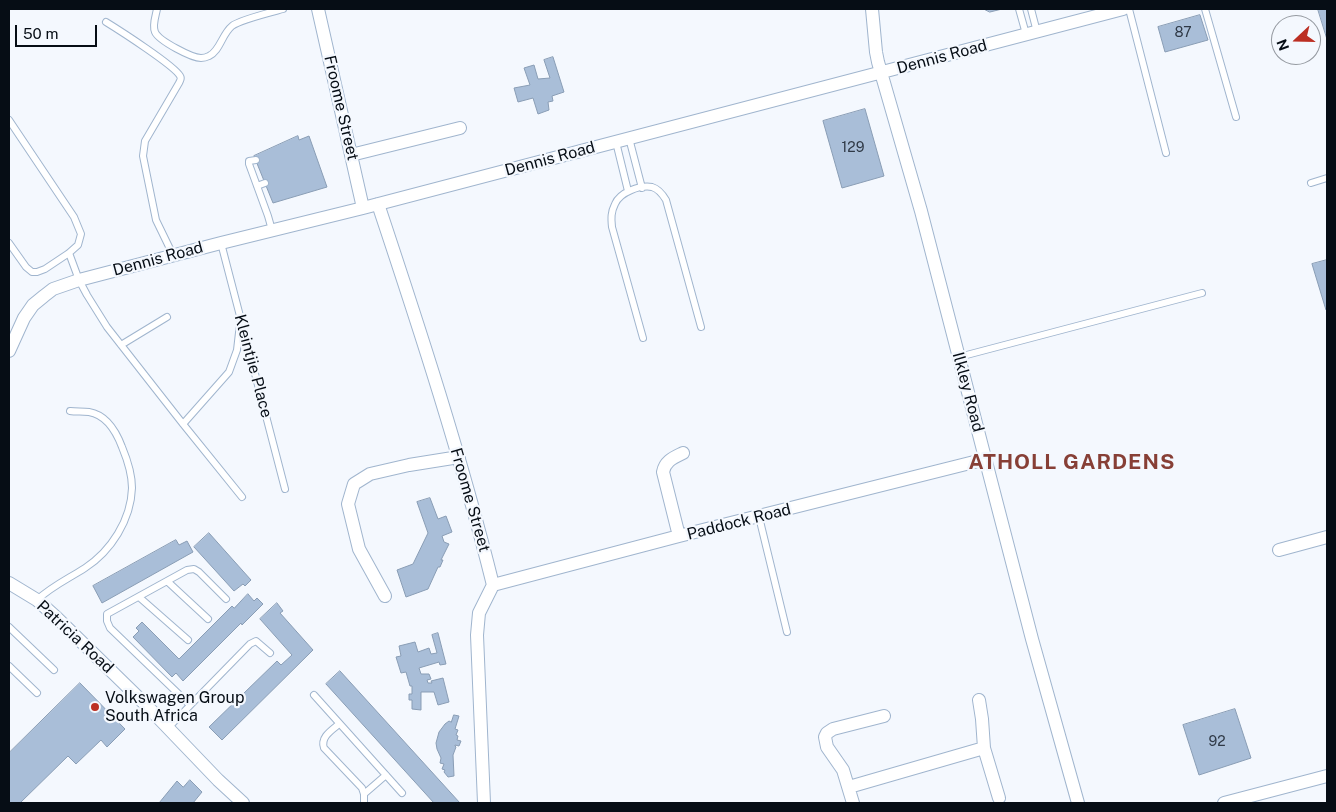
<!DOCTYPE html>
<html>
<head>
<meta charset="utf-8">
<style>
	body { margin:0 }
	#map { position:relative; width:1336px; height:812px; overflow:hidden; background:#f4f8fe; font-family:"Public Sans",sans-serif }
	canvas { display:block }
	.frame { position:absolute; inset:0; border:10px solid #060d15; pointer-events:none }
	.north { position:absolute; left:1271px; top:15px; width:50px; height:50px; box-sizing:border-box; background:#f4f8fe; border:1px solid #959aa1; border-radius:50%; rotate:249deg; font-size:14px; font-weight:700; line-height:20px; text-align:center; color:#060d15 }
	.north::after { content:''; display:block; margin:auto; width:18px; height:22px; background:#bc2f23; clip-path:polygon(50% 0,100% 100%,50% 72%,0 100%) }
	.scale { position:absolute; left:15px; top:25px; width:82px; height:22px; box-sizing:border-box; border:2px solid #060d15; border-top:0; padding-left:6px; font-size:15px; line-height:18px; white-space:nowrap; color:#060d15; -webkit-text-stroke:4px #f4f8fe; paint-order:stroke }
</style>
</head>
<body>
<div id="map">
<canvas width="1336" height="812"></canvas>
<div class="frame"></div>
<div class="north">N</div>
<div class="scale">50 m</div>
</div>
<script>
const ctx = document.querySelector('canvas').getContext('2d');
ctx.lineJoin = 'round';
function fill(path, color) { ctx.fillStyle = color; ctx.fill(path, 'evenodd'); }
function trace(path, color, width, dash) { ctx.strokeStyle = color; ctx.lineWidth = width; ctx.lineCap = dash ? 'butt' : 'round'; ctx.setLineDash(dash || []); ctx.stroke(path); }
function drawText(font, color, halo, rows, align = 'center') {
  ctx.font = font + ' "Public Sans",sans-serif'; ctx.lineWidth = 4.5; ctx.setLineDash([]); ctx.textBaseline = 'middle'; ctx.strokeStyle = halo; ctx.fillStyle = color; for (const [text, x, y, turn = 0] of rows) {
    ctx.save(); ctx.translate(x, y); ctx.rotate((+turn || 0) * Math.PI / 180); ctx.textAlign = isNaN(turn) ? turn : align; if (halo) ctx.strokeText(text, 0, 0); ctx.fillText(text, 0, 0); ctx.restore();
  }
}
const building = new Path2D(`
	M984 9H1002L990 12Z
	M1318 9H1327V39Z
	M1200 15 1208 40 1165 52 1158 27Z
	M553 57 564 92 552 96 553 101 548 102 549 110 538 114 533 98 518 102 514 88 530 85 524 68 534 65 538 79 550 78 544 60Z
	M865 109 884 176 842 188 823 121Z
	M298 136 299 140 309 136 327 187 273 203 254 156Z
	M1327 260V310H1326L1312 264Z
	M430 498 438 519 446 516 452 532 442 536 444 542 449 544 441 560H443L440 567H438L428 589 406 597 397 570 413 564 428 533 417 502Z
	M209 533 251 580 245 586 243 584 234 591 194 547Z
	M176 540 179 545 187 541 193 552 102 603 93 586Z
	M248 594 254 601 257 598 263 604 242 625 241 623 183 681 176 673 172 677 133 637 139 631 136 628 142 622 179 659 232 606 234 608Z
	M277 603 283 611 280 613 313 650 222 740 209 727 277 661 281 665 292 655 260 619Z
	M438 633 446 664 440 665 439 662 419 668 421 674H429L431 679 427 680 428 683H432L431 681 443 678 449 702 438 705 434 692H421V710L412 709V700H409V694H412V686H410L406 672 401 673 396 657 401 656 399 646 415 642 418 652 429 648 431 654 437 653 432 635Z
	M340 671 460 803H434L326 684Z
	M80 683 125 729 107 747 101 740 76 764 68 756 20 803H9V753Z
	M1235 709 1251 758 1199 775 1183 725Z
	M454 715 459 716 455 729 458 730 456 735 458 736 457 740 461 741 459 746 455 745V746L456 747 453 755 454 776 448 777 444 772 445 770 442 769 444 764 440 763 441 758 437 749 436 743 439 732 445 724 449 721 451 722Z
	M190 780 202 792 193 803H159L177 781 183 787Z`);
fill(building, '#a9bed8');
trace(building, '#899db5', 1);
const lane = new Path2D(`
	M157 9C156 15 152 25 155 32 159 41 192 58 201 58 203 58 207 57 209 56 220 51 222 34 232 26 239 20 272 12 283 9
	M1019 9 1026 34
	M1031 9 1037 32
	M1129 9 1166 153
	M1205 9 1236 117
	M106 22C119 30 175 66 180 76 182 79 180 80 179 83L145 141 143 156 156 220 173 255
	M9 120 74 217 81 234 78 245 69 253 45 269 37 272H32L26 267 9 243
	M629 138 642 188
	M616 142 628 191
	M256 160 249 161V164L268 216 272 230
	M1311 183 1327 178
	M257 186 265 183
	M221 243 285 489
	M69 253 79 280 87 295 107 327 183 424 242 497
	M643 338 612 227C611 218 611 212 615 204 620 192 640 185 652 187 659 189 663 195 666 200L701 327
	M121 345 167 317
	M959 357 1202 293
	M183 424 229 372 237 350 240 324
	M759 517 787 632
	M167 581 208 619
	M139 597 188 640
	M37 600C52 586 68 579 85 568 111 551 131 520 132 488 132 474 127 459 122 447 116 431 107 415 89 412 83 411 76 412 70 411
	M9 627 54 670
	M9 666 37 693
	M314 695 402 793
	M190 705 110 628 107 621V614L187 570 194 569 199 572 226 599
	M339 724C332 730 320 737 324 748L362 788 364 794V803
	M168 728 250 644 256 641 270 653
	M364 794 386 775`);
const street = new Path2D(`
	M318 9 363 208
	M872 9 876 52 878 62 921 211 1032 639 1078 803
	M351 155 460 128
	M378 204C420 330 461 456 493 585L479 613 477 635 484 803
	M9 351 24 318 33 305 44 296 53 289 79 280 221 243 363 208 1123 9
	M679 536 663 472C665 461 673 458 683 453
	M1279 550 1327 537
	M9 583 37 600 57 618 147 706 218 780 243 803
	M493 585 679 536 986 459
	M385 596 359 549 348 504 354 484 370 474 409 465 459 457
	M979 700 982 719 984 748 999 798
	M849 787 984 748
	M853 803 843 770 827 747 825 737 827 733 833 729 884 716
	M1224 803 1327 776`);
trace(lane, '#a0b5ce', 8);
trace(street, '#a0b5ce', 14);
trace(lane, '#fff', 6);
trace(street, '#fff', 12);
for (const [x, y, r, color] of [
	[95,707,5,"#bc2f23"]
]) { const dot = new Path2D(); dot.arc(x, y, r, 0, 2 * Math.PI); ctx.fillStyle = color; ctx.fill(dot); trace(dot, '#f4f8fe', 2); }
drawText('14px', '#2f3946', null, [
	["87",1183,33],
	["129",853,148],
	["92",1217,742]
]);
drawText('16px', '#060d15', '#f4f8fe', [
	["Dennis Road",942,57,-15],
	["Froome Street",341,108,77],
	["Dennis Road",550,159,-15],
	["Dennis Road",158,259,-15],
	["Kleintjie Place",253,366,75],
	["Ilkley Road",968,392,75],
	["Froome Street",470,500,74],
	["Paddock Road",739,522,-14],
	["Patricia Road",75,637,43]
]);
drawText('16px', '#060d15', '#f4f8fe', [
	["Volkswagen Group",105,698],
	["South Africa",105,716]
], 'left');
ctx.letterSpacing = '1px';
drawText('bold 21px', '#873f36', '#f4f8fe', [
	["ATHOLL GARDENS",1072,463]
]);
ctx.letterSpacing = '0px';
</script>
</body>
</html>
